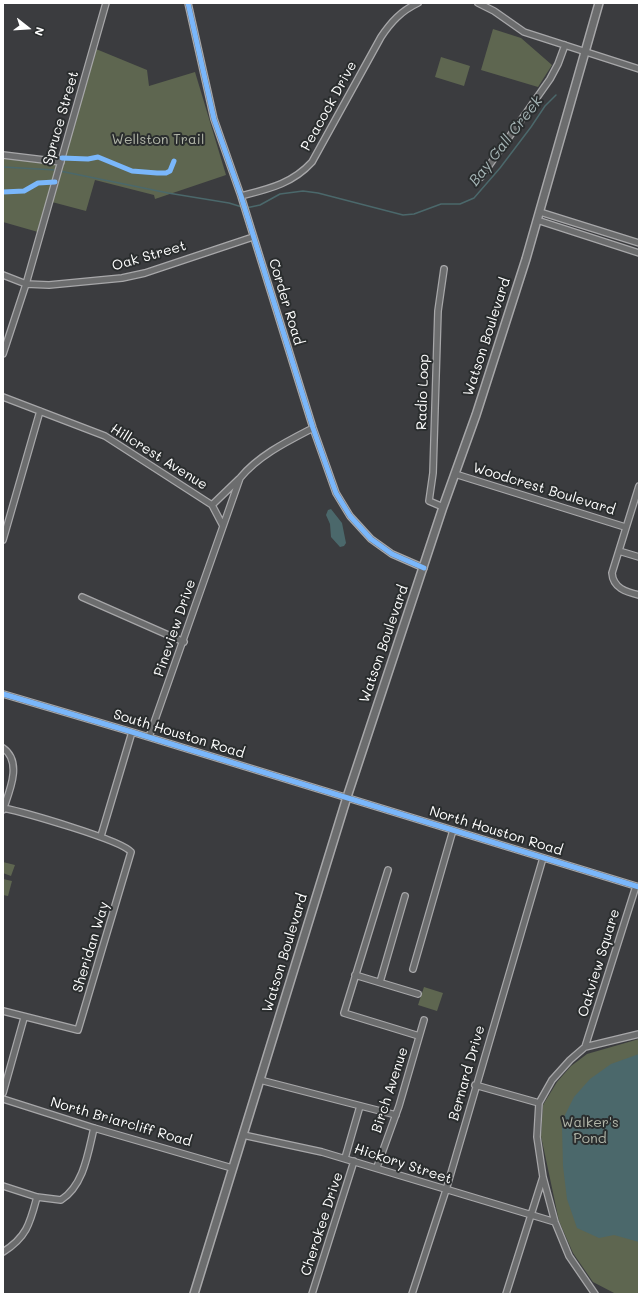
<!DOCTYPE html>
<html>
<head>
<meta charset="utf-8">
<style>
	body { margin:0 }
	#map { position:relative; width:642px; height:1297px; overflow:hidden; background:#3b3c3f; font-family:Mali,sans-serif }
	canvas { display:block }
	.frame { position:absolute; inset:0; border:4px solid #fff; pointer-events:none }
	.north { position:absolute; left:8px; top:8px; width:40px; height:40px; -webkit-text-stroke:3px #2a2d2e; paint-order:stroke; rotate:107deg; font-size:11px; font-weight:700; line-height:16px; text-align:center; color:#fff }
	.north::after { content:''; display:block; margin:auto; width:14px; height:18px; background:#fff; clip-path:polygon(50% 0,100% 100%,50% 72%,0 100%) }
</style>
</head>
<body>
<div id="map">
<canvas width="642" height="1297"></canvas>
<div class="frame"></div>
<div class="north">N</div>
</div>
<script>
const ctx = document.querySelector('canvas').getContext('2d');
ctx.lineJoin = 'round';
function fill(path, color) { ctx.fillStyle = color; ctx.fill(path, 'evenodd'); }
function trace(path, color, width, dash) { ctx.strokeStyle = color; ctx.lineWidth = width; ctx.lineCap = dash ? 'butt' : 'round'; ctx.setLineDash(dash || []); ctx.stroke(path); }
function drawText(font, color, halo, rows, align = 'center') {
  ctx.font = font + ' Mali,sans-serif'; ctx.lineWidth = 4; ctx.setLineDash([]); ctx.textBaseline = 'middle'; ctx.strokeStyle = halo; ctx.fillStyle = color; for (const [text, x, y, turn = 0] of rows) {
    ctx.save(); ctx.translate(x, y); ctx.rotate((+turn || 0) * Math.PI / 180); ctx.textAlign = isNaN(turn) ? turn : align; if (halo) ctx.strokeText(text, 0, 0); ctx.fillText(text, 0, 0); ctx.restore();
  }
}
fill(new Path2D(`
	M493 29 521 38 552 65 538 87 481 70Z
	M96 49 147 70 149 86 195 72 226 175 155 199 154 195 95 180 86 211 52 202Z
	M441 57 470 66 464 86 435 77Z
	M3 157 14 159 59 163 38 232 3 222Z
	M3 862 15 865 11 876 3 873Z
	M3 879 12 881 8 896 3 895Z
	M424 987 443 993 437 1011 418 1005Z
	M639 1039V1294H616L593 1282 573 1253 559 1221 541 1136 543 1105 557 1082 571 1066 587 1054Z`), '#5e6650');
fill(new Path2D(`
	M331 509 342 523 346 543 344 546 340 547 331 537 330 524 326 515 328 510Z
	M639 1054V1242L614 1235 599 1238 577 1228 567 1199 563 1166 562 1126 564 1117 574 1097 590 1079 611 1064Z`), '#4b686b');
trace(new Path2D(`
	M3 167 56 170
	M60 171 168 193 229 203 242 207
	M246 208 260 205 280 194 303 191 318 193 403 215 414 214 441 204H460L474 198 500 168 531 127 545 106 556 95`), '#4b686b', 1.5);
const minor = new Path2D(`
	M188 3 214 119 241 196 313 428 336 493 350 516 371 539 392 554 424 568
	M478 3 494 11 524 32 639 69
	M3 155 61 162
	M481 177 550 79 558 64 565 45
	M241 196C268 189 292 184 312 162L381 37C391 22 401 11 418 3
	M540 212 639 243
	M537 220 639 253
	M3 275 26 284 49 285 122 278 145 273 253 237
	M3 354 26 284 106 3
	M3 397 105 436 212 505 223 526
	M455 474 625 527
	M639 486 612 573C613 588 626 592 639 595
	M212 505 239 479
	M443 507 429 501 433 473 438 311 444 269
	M3 540 40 411
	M619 551 639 557
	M82 597 184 642
	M3 694 132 732 639 887
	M149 737 240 478C259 455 288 441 313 428
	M3 748C23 762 9 792 3 810
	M3 808C23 812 122 840 131 852L78 1030 3 1011
	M101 836 132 732
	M388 870 344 1013 419 1036
	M413 969 453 830
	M355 975 418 994
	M380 982 405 896
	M585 1047 636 886
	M260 1080 396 1115
	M475 1085 539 1103
	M3 1093 24 1018
	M3 1099 94 1128 232 1168
	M243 1135 322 1152 555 1222
	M345 1158 360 1106
	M377 1167 399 1106 424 1020
	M3 1186 37 1197 61 1200C84 1185 88 1153 94 1128
	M3 1252C27 1237 30 1223 37 1197
	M312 1294 354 1161
	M412 1294 446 1190 543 858
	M506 1294 543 1177
	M595 1294 569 1256 555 1222 543 1177 537 1137 539 1103 552 1080 570 1060 585 1047 639 1034`);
const major = new Path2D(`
	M194 1294 347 797 443 507 476 415 526 259 599 3`);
trace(minor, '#a7a7a9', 8);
trace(major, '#a7a7a9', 10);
trace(minor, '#6c6d6e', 5.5);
trace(major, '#6c6d6e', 7);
trace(new Path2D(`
	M188 3 214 119 241 196 313 428 336 493 350 516 371 539 392 554 424 568
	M62 158 88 159 98 157 132 171 157 173H166L170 171 174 161
	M3 192 24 191 38 183 55 182
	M3 694 132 732 639 887`), '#7ab7fb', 5);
drawText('14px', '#fff', '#2a2d2e', [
	["Peacock Drive",329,106,-61],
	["Spruce Street",61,118,-74],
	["Oak Street",149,256,-16],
	["Corder Road",286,302,73],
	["Watson Boulevard",487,337,-72],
	["Radio Loop",423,392,-88],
	["Hillcrest Avenue",159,457,32],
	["Woodcrest Boulevard",544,489,17],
	["Pineview Drive",175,628,-71],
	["Watson Boulevard",384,644,-71],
	["South Houston Road",179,734,17],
	["North Houston Road",496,831,17],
	["Sheridan Way",91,947,-73],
	["Watson Boulevard",285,953,-73],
	["Oakview Square",599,963,-73],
	["Bernard Drive",467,1073,-74],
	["Birch Avenue",390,1090,-72],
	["North Briarcliff Road",121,1122,16],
	["Hickory Street",403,1164,18],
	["Cherokee Drive",322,1224,-72]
]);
drawText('14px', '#b2b6a9', '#2a2d2e', [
	["Wellston Trail",158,140],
	["Walker's",590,1123],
	["Pond",590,1139]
]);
drawText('italic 15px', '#a6b6b7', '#2a2d2e', [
	["Bay Gall Creek",506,141,-52]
]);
</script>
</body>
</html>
